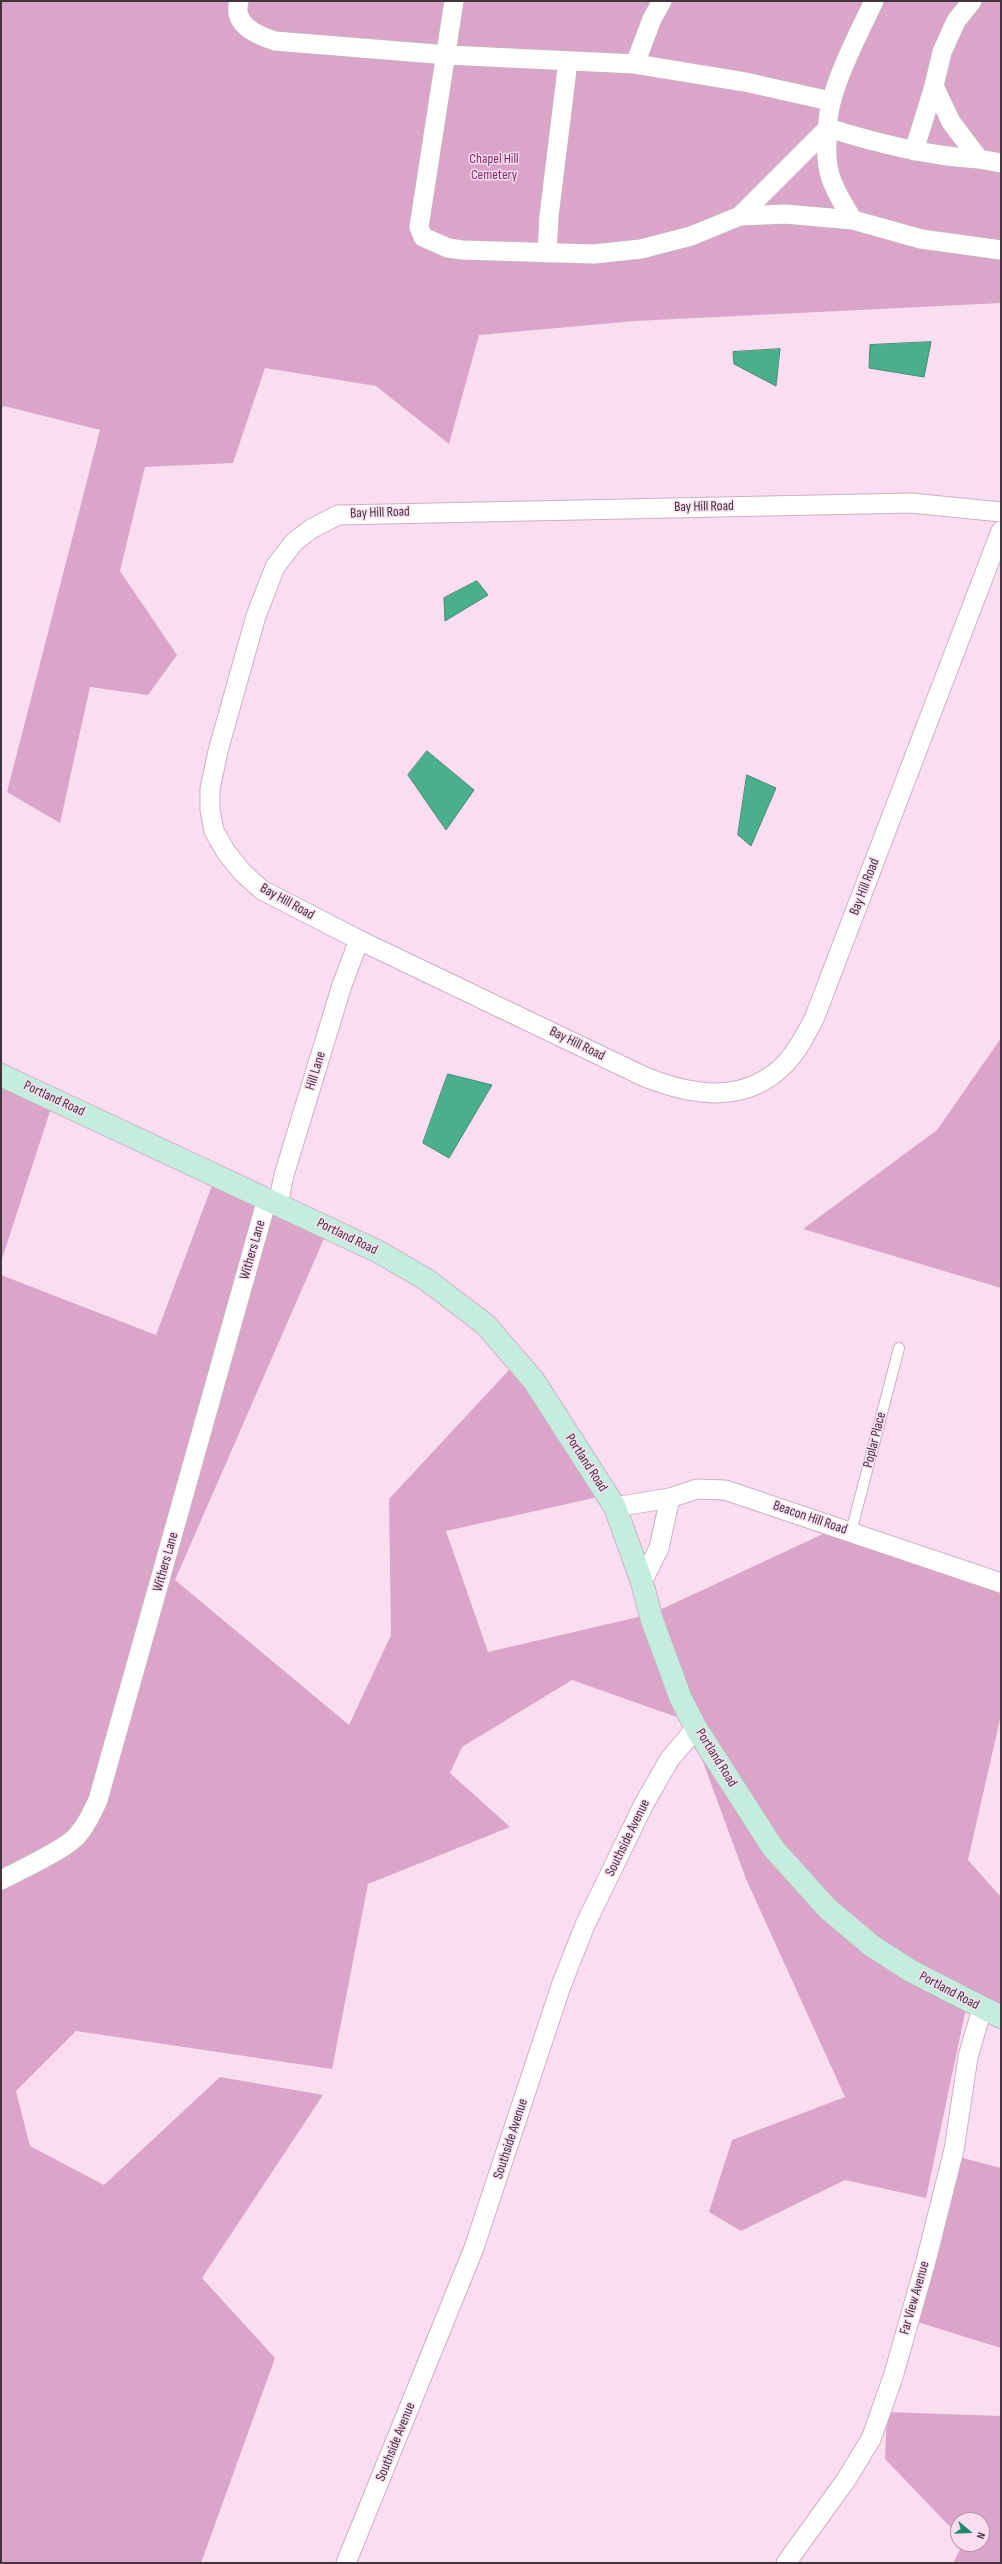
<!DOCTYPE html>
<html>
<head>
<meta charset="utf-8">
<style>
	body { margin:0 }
	#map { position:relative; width:1002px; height:2564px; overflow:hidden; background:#fbddf1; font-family:"Sofia Sans Condensed",sans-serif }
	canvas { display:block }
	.frame { position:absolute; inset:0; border:2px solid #41353d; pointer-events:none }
	.north { position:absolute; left:950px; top:2512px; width:40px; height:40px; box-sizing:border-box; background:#fbddf1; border:1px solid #b19aa9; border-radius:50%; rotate:109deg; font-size:11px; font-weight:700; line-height:16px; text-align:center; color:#41353d }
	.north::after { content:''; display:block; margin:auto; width:14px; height:18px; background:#1d8c6b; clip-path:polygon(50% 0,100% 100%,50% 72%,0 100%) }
</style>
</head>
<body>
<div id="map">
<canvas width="1002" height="2564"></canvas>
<div class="frame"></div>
<div class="north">N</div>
</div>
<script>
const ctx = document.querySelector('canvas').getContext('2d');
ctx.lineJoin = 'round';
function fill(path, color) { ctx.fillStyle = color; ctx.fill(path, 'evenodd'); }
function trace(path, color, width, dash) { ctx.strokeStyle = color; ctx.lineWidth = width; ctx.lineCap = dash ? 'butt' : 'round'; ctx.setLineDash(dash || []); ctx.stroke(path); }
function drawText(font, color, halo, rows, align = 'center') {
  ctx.font = font + ' "Sofia Sans Condensed",sans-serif'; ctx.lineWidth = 3; ctx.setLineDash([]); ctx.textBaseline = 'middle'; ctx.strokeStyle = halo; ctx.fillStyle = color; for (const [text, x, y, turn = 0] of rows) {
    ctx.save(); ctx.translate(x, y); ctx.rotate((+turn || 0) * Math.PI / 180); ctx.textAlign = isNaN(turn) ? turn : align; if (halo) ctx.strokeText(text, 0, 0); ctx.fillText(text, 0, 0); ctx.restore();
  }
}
fill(new Path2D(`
	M1 1H1001V303L635 321 479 335 449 444 376 386 265 368 233 463 145 467 120 571 177 655 148 695 90 687 60 823 7 792 100 430 4 406 1 409Z
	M1001 1038V1288L803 1229 937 1130Z
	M1 1077 53 1102 1 1262Z
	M217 1172 330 1225 175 1580 349 1725 391 1635 389 1499 522 1356 607 1495 446 1531 488 1652 651 1614 836 1528 1001 1589V1715L968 1860 1001 1897V2014L968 1999 926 2198 845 2180 741 2231 709 2212 732 2140 845 2097 746 1879 688 1721 572 1680 462 1747 450 1773 510 1827 368 1884 332 2069 76 2031 16 2091 30 2146 104 2185 220 2077 323 2095 202 2278 275 2358 201 2563H1V1275L156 1335Z
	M959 2157 1001 2168V2348L914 2321Z
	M887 2412 1001 2416V2563H953L963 2544H982V2520H958V2535L885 2459Z`), '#dba5ca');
const water = new Path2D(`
	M931 342 924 377 869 368 870 345Z
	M780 349 776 386 734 364 733 352Z
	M477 581 488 595 445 621 444 598Z
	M427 751 474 790 446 830 408 775Z
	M747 775 776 788 751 846 738 835Z
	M448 1074 492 1085 449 1158 423 1143Z`);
fill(water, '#49af8c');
trace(water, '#478a74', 1);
const lane = new Path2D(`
	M851 1532 899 1348`);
const street = new Path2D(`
	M239 1C232 24 256 35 275 41L448 55 635 64 745 82 821 99 831 103
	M454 1 419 227 423 237 448 248 462 250 594 254 641 249 691 236 740 216 828 128C826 94 859 33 874 1
	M635 64 652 19 662 1
	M934 86 951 122 979 159 1001 163
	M914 151 934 86 942 52 956 21 972 1
	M979 159C927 156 877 143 828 128 823 170 831 185 853 220L921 239 1001 250
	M740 216 785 214 853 220
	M547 253 549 216 568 61
	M1001 512 911 503 338 515 311 529 294 542 275 567 256 616 218 751 210 789V810L214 831 226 852 243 873 262 890 359 940 645 1077C693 1096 746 1105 786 1063 798 1050 806 1034 814 1019L1001 531
	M278 1204 284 1175 342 985 359 940
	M615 1507 670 1498 697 1489 725 1490 1001 1583
	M642 1582 659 1548 670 1498
	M1 1880C20 1870 62 1851 76 1837 86 1826 92 1813 98 1800L267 1199
	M346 2563 474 2248 561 1986 585 1925 644 1804 669 1760 696 1728
	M786 2563 846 2480 871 2439 893 2377 926 2261 954 2150 968 2057 982 2009`);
const secondary = new Path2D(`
	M1 1075 379 1252 427 1280 486 1325 534 1381 615 1507 642 1582 652 1620 681 1699 696 1728 773 1848 827 1908 872 1946 911 1971 1001 2017`);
trace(lane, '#ccb0c2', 12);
trace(street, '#ccb0c2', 21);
trace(secondary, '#ccb0c2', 24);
trace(lane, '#fff', 10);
trace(street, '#fff', 19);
trace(secondary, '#c4ede0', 22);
drawText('14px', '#802c6b', '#fbddf1', [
	["Chapel Hill",494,159],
	["Cemetery",494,175]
]);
drawText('14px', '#41353d', '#fbddf1', [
	["Bay Hill Road",704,507,-1],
	["Bay Hill Road",380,513,-2],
	["Bay Hill Road",865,887,-69],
	["Bay Hill Road",287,902,29],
	["Bay Hill Road",577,1044,26],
	["Hill Lane",316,1071,-73],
	["Portland Road",54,1099,25],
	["Portland Road",347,1237,26],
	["Withers Lane",253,1250,-74],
	["Poplar Place",875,1440,-76],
	["Portland Road",586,1463,57],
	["Beacon Hill Road",810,1518,19],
	["Withers Lane",166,1562,-74],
	["Portland Road",716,1758,58],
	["Southside Avenue",628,1838,-64],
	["Portland Road",949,1991,28],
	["Southside Avenue",511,2139,-72],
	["Far View Avenue",915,2298,-74],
	["Southside Avenue",396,2442,-68]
]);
</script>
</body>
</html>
